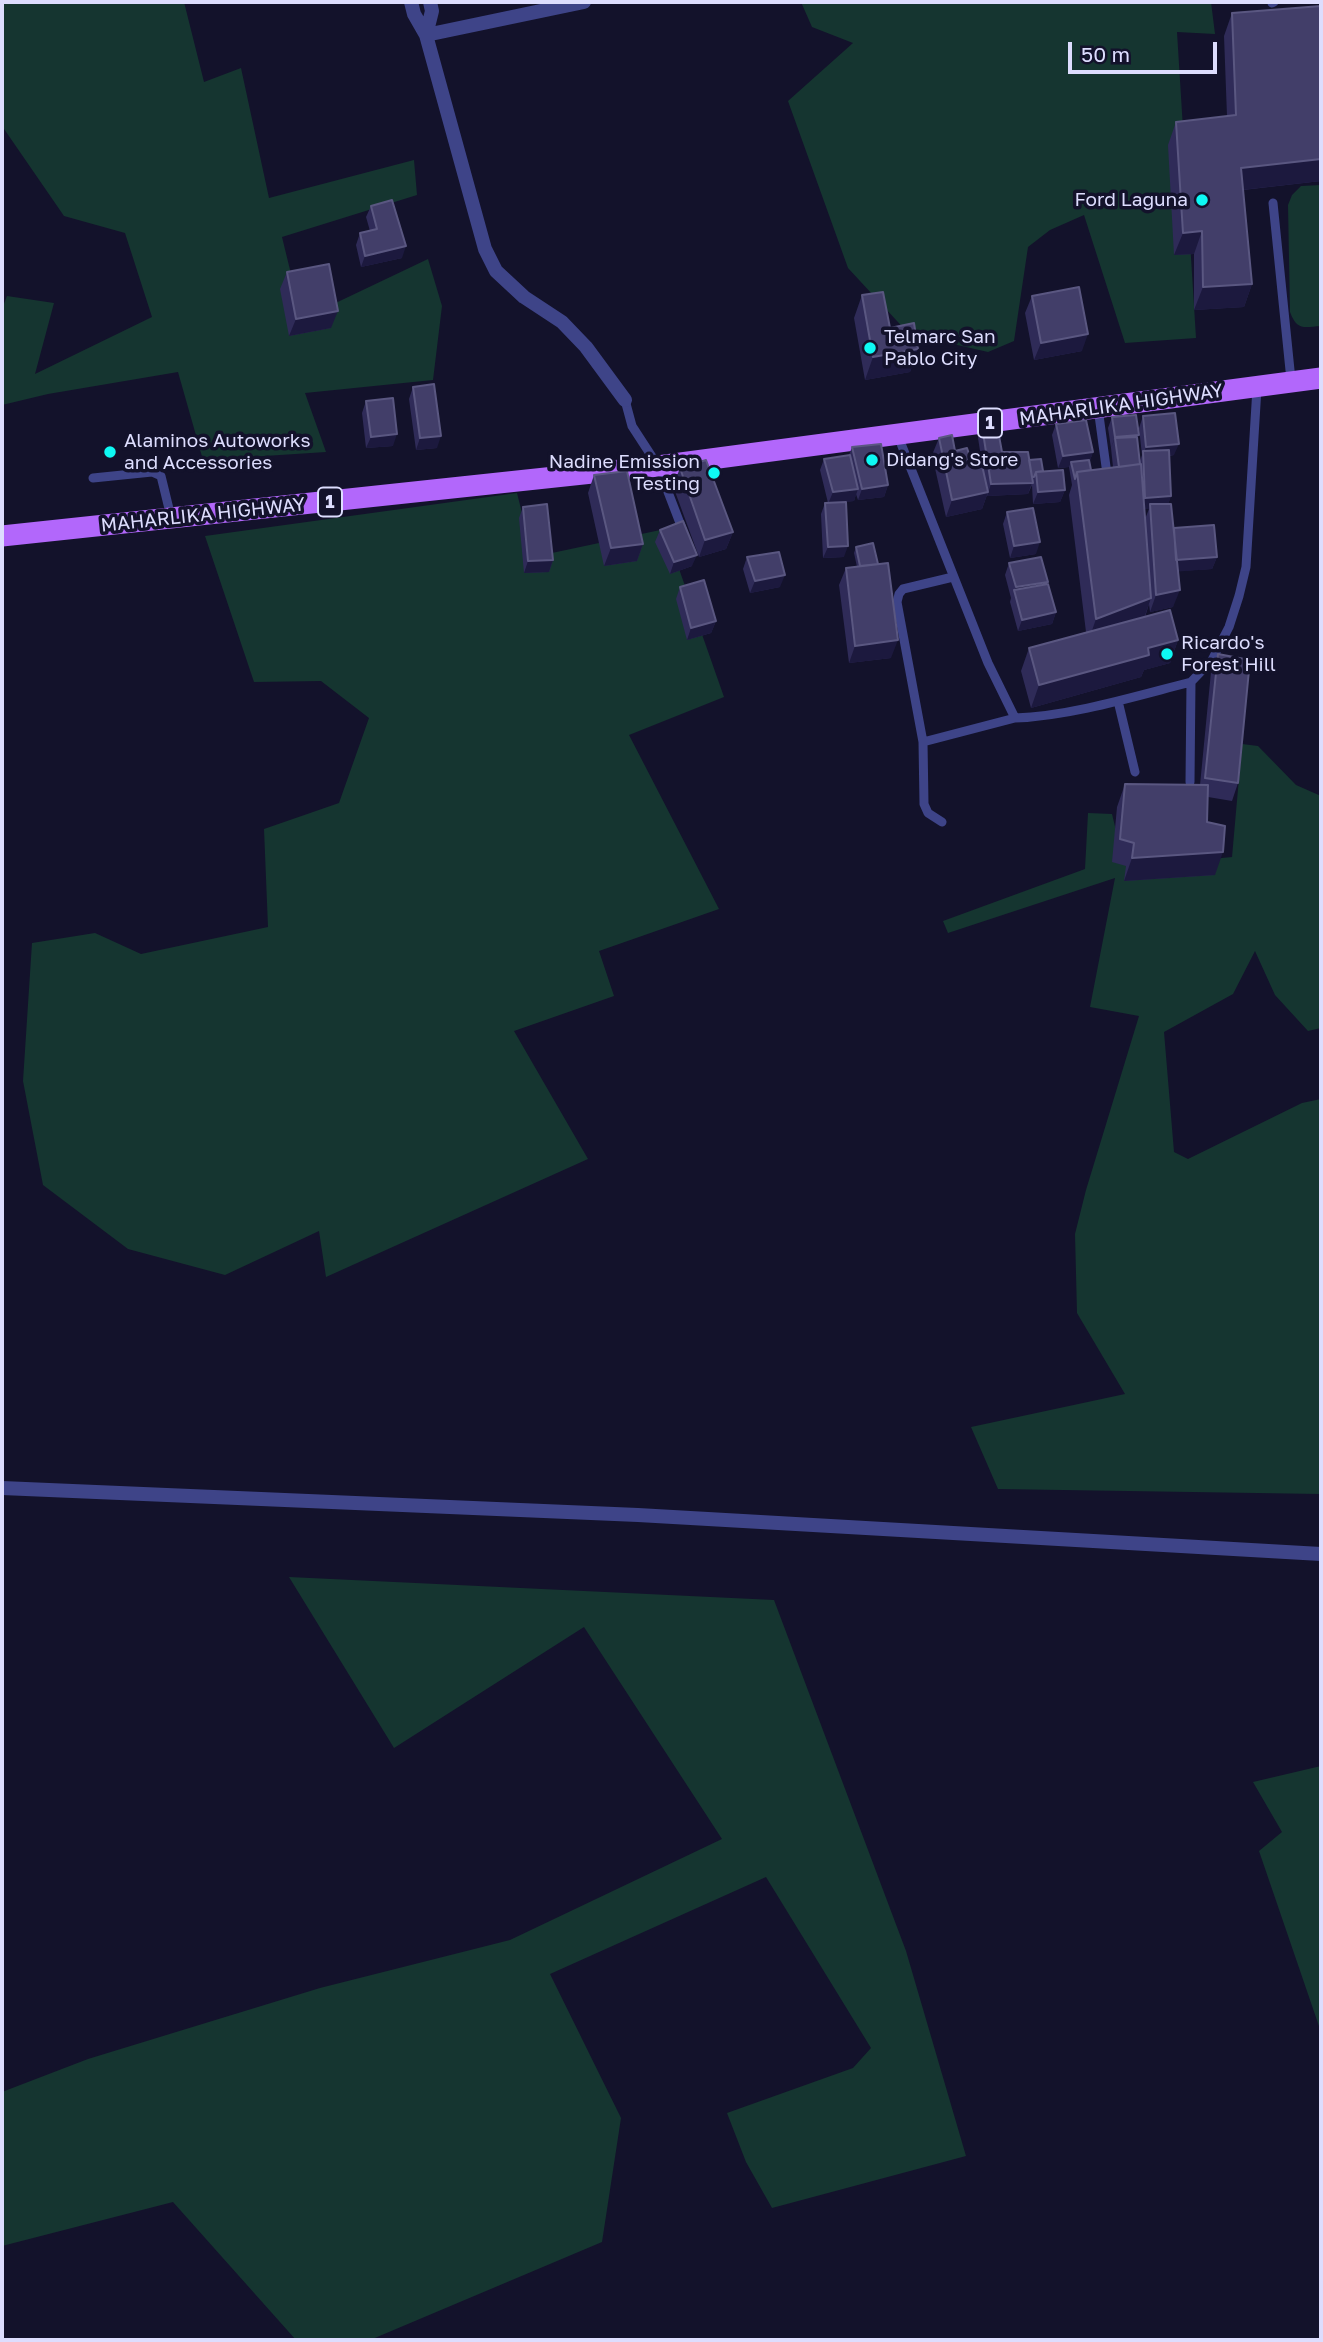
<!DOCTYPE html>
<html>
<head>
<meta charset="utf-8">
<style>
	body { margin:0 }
	#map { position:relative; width:1323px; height:2342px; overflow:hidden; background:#13122b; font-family:"Golos Text",sans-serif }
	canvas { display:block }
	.frame { position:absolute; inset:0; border:4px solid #ddddfe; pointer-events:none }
	.scale { position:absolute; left:1068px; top:42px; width:149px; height:32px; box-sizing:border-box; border:4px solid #ddddfe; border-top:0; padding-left:9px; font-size:21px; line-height:24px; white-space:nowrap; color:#ddddfe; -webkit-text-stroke:5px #13122b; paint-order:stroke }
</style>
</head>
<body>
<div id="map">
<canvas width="1323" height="2342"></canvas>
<div class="frame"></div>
<div class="scale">50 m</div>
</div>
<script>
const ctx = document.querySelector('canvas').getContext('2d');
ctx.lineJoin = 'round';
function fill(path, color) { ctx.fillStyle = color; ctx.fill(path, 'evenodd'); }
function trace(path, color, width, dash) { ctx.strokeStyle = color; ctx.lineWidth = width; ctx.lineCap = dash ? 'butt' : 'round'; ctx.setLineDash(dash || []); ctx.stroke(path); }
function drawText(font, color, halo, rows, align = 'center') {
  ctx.font = font + ' "Golos Text",sans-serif'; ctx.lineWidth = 7; ctx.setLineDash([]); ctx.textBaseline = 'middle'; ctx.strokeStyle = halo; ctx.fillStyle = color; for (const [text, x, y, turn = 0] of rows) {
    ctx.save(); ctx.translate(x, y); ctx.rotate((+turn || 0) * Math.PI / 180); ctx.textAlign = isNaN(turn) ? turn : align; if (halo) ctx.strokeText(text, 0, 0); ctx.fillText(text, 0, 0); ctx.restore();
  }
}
fill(new Path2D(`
	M2 2H184L204 82 241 68 269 198 414 160 417 195 282 237 302 319 428 259 442 306 433 380 305 393 326 452 203 460 178 372 48 394 2 405V309L7 296 54 303 35 374 152 317 125 233 64 216 2 126Z
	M801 2H1211L1215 34 1177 32 1196 338 1125 343 1084 215 1050 230 1028 247 1014 341 988 352 909 334 848 268 788 101 853 43 812 27Z
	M1321 185V326C1304 327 1297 331 1290 312L1288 205 1292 195 1301 186Z
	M517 493 533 557 665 529 724 697 629 735 719 909 599 951 614 996 514 1031 588 1159 326 1277 319 1231 225 1275 128 1249 43 1185 23 1081 32 943 95 933 141 954 268 927 264 829 339 803 369 718 321 681 254 682 205 536Z
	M1242 744 1258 746 1296 785 1321 796V1028L1308 1031 1275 995 1255 951 1233 994 1164 1032 1174 1152 1188 1159 1302 1103 1321 1099V1494L998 1489 971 1427 1125 1394 1077 1313 1075 1234 1086 1190 1139 1016 1090 1007 1115 878 948 933 943 921 1085 869 1088 813 1112 814 1120 847 1131 867 1232 857Z
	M289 1577 774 1600 906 1951 966 2156 772 2208 746 2162 727 2113 853 2068 871 2048 766 1877 550 1974 621 2118 602 2242 370 2340H296L173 2202 2 2246V2092L88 2059 320 1988 510 1940 722 1839 584 1627 394 1748Z
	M1321 1766V2032L1259 1851 1282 1832 1253 1782Z`), '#153530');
trace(new Path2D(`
	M1272 3 1274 2
	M1273 203 1291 380
	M625 400 632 426 658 466 683 531
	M1098 408 1107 474
	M898 436 988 663 1015 718C1071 716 1136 696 1191 682
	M93 478 152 472 161 476 171 517
	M1118 701 1135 772
	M923 742 1015 718
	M1190 782 1191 682 1212 660 1229 627 1239 596 1246 567 1257 388
	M942 822 928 813 924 804 923 742 897 602 899 594 903 589 953 577`), '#3e4488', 9);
trace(new Path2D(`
	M411 2 414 14 426 35 485 249 496 271 524 297 562 322 586 347 625 400
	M426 35 584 2
	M426 35 432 11 430 2
	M2 1488 638 1515 1321 1554`), '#3e4488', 14);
trace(new Path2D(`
	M2 536 658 466 1321 378`), '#b267fb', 21);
fill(new Path2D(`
	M1232 13 1321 181 1243 190 1252 284 1244 307 1194 310V254L1174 255 1168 145 1176 122 1227 116 1224 36Z
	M371 206 402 258 361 267 356 245 360 233 370 231 366 217Z
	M287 272 331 328 289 336 280 289Z
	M862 295 890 328 918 349 910 372 865 380 854 318Z
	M1032 296 1082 351 1034 360 1025 313Z
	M413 387 437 448 416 450 409 399Z
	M366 401 393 446 366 448 362 413Z
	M1143 416 1174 455 1169 456 1171 496 1168 504 1173 529 1217 557 1212 569 1178 571 1173 607 1150 612 1149 604 1145 617 1178 640 1170 663 1144 670 1141 677 1031 708 1021 671 1029 648 1086 632 1069 495 1072 485 1069 467 1058 468 1052 435 1056 424 1093 452 1089 463 1091 470 1113 467 1111 448 1108 428 1112 417 1137 439 1140 461 1142 455 1139 428ZM1144 509H1149L1145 519Z
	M982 426 1002 452 1029 460 1065 490 1060 502 1033 504 1032 485 1028 494 987 496V495L982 509 946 517 932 455 939 438 955 451 969 454 983 470 978 438Z
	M852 447 888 485 884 497 858 500 856 494 854 501 842 502 844 557 823 558 821 514 825 503H828L820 470 824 459 849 455Z
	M680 468 733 532 726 549 699 557 673 486Z
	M594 475 643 544 637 561 604 566 588 493Z
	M523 507 553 560 549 572 524 573 519 518Z
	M1007 512 1036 554 1010 558 1003 524Z
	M660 530 692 566 670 574 655 542Z
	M856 547 891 658 849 663 839 585 846 568 857 567 854 553Z
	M747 557 780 587 750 593 743 569Z
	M1009 563 1047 584 1056 612 1052 624 1018 631 1010 602 1011 598 1005 575Z
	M680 587 716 621 711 633 687 640 676 599Z
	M1218 654 1238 783 1232 801 1208 797 1207 822 1215 875 1124 881 1126 866 1112 862 1117 807 1125 784 1200 785 1211 672Z`), '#2f2b58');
fill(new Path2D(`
	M1321 159V181L1232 191 1241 168Z
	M1202 231 1194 254 1174 255 1183 233Z
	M406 246 402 258 361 267 365 256Z
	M1252 284 1244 307 1194 310 1203 287Z
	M338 311 331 328 289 336 296 319Z
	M1088 334 1082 351 1034 360 1041 343Z
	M918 349 910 372 865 380 873 357Z
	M397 434 393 446 366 448 371 437Z
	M1139 435 1134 447 1115 438 1111 448 1115 437Z
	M441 436 437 448 416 450 420 438Z
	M1179 444 1174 455 1144 459 1143 455 1146 447Z
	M1093 452 1089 464 1071 462 1069 467 1058 468 1063 456Z
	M1034 477 1028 494 987 496 991 484Z
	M888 485 884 497 858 500 862 489Z
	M858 489 854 501 828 504 833 492Z
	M1065 490 1060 502 1033 504 1038 492Z
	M988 492 982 509 946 517 952 500Z
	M1171 496 1167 508 1150 504 1149 509H1141L1145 498Z
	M733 532 726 549 699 557 705 540Z
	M1040 542 1036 554 1010 558 1014 546Z
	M643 544 637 561 604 566 611 548Z
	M848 546 844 557 823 558 828 547Z
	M697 555 692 566 670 574 674 562Z
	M1217 557 1212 569 1172 572 1176 560Z
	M553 560 549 572 524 573 528 561Z
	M785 575 780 587 750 593 755 581Z
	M1048 582 1044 593 1014 591 1016 587Z
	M1180 590 1173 607 1150 612 1156 595Z
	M1151 598 1143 621 1088 642 1096 619Z
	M1056 612 1052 624 1018 631 1022 620Z
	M716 621 711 633 687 640 691 628Z
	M898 640 891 658 849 663 855 646Z
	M1178 640 1170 663 1144 670 1141 677 1031 708 1039 685 1148 648Z
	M1223 852 1215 875 1124 881 1132 858Z`), '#1c193e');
const building = new Path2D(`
	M1321 6V159L1241 168 1252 284 1203 287 1202 231 1183 233 1176 122 1236 115 1232 13Z
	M392 200 406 246 365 256 360 233 377 229 371 206Z
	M329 264 338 311 296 319 287 272Z
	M1079 287 1088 334 1041 343 1032 296Z
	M883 292 890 328 914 323 918 349 873 357 862 295Z
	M434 384 441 436 420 438 413 387Z
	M393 398 397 434 371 437 366 401Z
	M1175 413 1179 444 1146 447 1143 416Z
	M1136 415 1139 435 1115 437 1112 417Z
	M1086 420 1093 452 1063 456 1056 424Z
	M997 425 1002 452H1028L1033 483 991 484 982 426Z
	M952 435 955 451 967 448 969 454 979 452 988 492 952 500 939 438Z
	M1137 437 1140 464 1119 467 1115 438Z
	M881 444 888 485 862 489 852 447Z
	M1169 450 1171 496 1145 498 1143 451Z
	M850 455 858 489 833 492 824 459Z
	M1041 459 1043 471 1036 472 1034 477H1032L1029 460Z
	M706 460 733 532 705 540 680 468Z
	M1089 460 1091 470 1077 472 1075 479 1071 462Z
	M1141 464 1151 598 1096 619 1077 472Z
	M1063 470 1065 490 1038 492 1036 472Z
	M627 471 643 544 611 548 594 475Z
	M846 502 848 546 828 547 825 503Z
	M547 504 553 560 528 561 523 507Z
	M1150 504H1171L1180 590 1156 595Z
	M1033 508 1040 542 1014 546 1007 512Z
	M683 521 697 555 674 562 660 530Z
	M1214 525 1217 557 1176 560 1174 528Z
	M873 543 878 564 860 566 856 547Z
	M779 552 785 575 755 581 747 557Z
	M1041 557 1048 582 1016 587 1009 563Z
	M888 563 898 640 855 646 846 568Z
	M704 580 716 621 691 628 680 587Z
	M1048 584 1056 612 1022 620 1014 590Z
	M1170 610 1178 640 1148 648 1149 655 1039 685 1029 648Z
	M1218 654 1250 660 1238 783 1205 778Z
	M1125 784 1208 785 1207 822 1225 826 1223 852 1132 858 1134 843 1120 839Z`);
fill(building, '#423e69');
trace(building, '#5a5781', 2);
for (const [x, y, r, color] of [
	[1202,200,7,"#0ef9f4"],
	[870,348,7,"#0ef9f4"],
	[110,452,7,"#0ef9f4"],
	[872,460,7,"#0ef9f4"],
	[714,473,7,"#0ef9f4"],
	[1167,654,7,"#0ef9f4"]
]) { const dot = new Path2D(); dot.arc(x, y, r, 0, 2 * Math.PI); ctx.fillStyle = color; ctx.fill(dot); trace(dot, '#13122b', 2.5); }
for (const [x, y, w] of [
	[990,423,24],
	[330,502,24]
]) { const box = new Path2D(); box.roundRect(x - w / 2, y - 14.5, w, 29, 5); ctx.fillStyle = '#13122b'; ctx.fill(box); trace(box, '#ddddfe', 2); }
drawText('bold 18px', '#ddddfe', null, [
	["1",990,423],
	["1",330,502]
]);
drawText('19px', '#ddddfe', '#13122b', [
	["Ford Laguna",1188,200,"right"],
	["Telmarc San",884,337],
	["Pablo City",884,359],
	["Alaminos Autoworks",124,441],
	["and Accessories",124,463],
	["Didang's Store",886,460],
	["Nadine Emission",700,462,"right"],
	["Testing",700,484,"right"],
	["Ricardo's",1181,643],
	["Forest Hill",1181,665]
], 'left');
drawText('19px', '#ddddfe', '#13122b', [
	["MAHARLIKA HIGHWAY",1121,405,-8],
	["MAHARLIKA HIGHWAY",203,515,-6]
]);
</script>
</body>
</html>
